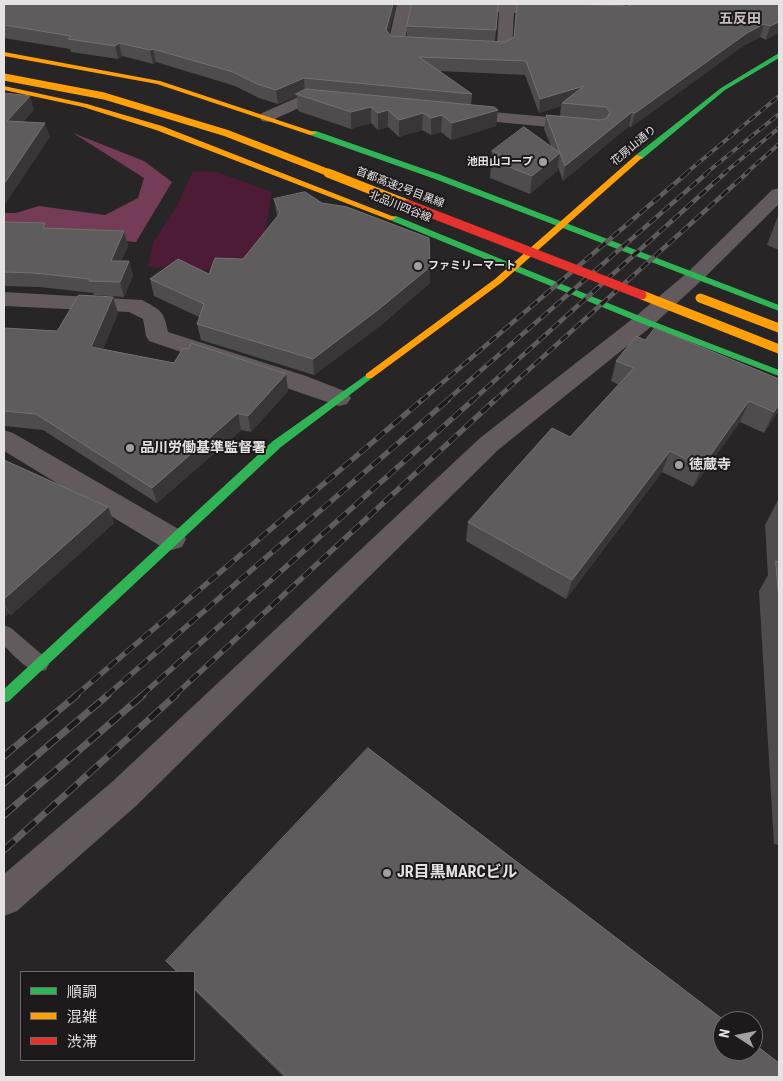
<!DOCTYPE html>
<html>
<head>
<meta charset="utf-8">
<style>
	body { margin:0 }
	#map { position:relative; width:783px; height:1081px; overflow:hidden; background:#272526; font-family:"Roboto Condensed","Noto Sans JP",sans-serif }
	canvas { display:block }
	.frame { position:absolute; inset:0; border:5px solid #e5e2e3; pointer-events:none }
	.legend { position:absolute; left:20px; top:971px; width:175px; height:90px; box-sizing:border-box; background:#1e1a1c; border:1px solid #6e6a6c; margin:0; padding:6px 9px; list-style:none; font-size:15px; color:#e5e2e3 }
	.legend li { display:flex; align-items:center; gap:10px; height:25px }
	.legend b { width:25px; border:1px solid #6e6a6c }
	.north { position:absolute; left:713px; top:1011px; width:50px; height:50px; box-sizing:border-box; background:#1e1a1c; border:1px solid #6e6a6c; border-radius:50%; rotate:281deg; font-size:14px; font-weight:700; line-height:20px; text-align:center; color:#e5e2e3 }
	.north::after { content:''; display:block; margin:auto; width:18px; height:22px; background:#a2a0a1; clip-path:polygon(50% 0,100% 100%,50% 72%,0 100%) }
</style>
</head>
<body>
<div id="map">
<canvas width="783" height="1081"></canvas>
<div class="frame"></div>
<ul class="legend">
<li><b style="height:6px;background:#30b455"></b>順調</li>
<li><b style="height:6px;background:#ff9f0a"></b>混雑</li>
<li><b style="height:6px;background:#e5322d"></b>渋滞</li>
</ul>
<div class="north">N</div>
</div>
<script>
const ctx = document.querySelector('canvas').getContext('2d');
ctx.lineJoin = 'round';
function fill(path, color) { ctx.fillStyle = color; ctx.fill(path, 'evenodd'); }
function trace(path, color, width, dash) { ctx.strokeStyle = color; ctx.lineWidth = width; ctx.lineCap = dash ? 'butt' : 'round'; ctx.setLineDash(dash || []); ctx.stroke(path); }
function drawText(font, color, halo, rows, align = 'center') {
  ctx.font = font + ' "Roboto Condensed","Noto Sans JP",sans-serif'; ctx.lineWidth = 4; ctx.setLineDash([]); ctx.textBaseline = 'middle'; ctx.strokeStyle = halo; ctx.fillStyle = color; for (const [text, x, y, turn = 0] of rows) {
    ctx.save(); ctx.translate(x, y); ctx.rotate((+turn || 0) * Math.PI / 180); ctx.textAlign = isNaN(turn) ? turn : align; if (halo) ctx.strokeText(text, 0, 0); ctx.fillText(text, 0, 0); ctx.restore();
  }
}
fill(new Path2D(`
	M193 171 217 172 272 192 260 262 251 269 197 270 148 267 153 243 178 204Z`), '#4d1b36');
fill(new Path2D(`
	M73 133 144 161 172 182 136 242 4 231V213H16L39 206 105 215 138 198 144 178Z`), '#753c58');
fill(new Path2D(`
	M4 625 11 628 46 658 49 664 46 670C30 676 15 656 4 646Z`), '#625a5d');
fill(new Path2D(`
	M397 4C417 3 556 1 562 10L555 14 514 13 512 49 509 52 474 53 466 48 469 45 497 44 499 12 411 9 405 40H426L434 45C428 53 394 52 388 44Z
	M305 94 338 97 340 101 338 105 308 104 268 122 262 121 259 117 262 113Z
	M460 109 581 120 587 121 590 125 587 129 581 130 454 118 452 114 454 110Z
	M779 188V204L702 280 652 326 498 450 137 805 17 911 4 916V874L113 781 480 438 636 316 688 272 772 190Z
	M4 292 142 300C160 310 164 310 168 332L306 376 347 392 351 398 347 404 339 406 149 341 146 336 143 319 129 312 4 306Z
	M4 430 13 433 182 531 186 539 182 547 172 550 162 547 4 451Z`), '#625a5d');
fill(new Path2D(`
	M779 53V58L725 90 642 159H636V155L721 88Z
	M310 131H316L441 175 779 305V311L435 179 310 135Z
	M390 216H396L647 319 779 370V376L641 323 390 220Z
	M369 373 372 374V378L281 447 9 701 4 703V689L273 441Z`), '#30b455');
fill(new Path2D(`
	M4 52 160 81 317 133 310 135 157 84 4 56Z
	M4 86 87 104 162 126 397 218 390 220 156 130 83 107 4 90Z
	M636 155 643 157 501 283 372 378H366V374L495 279Z`), '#ff9f0a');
const railFar3 = new Path2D(`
	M685 174 779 96
	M705 174 779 114
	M723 174 779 128
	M745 174 779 144`);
const railFar2 = new Path2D(`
	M421 401 687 173
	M446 401 707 173
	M472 401 725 173
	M494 401 747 173`);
const railFar1 = new Path2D(`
	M75 696 422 400
	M106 696 448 400
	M141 696 473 400
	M174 696 495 400`);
const rail = new Path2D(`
	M4 756 77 695
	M4 783 108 695
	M4 815 143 695
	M4 850 176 695`);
trace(railFar3, '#605b5d', 4);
trace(railFar2, '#605b5d', 4.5);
trace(railFar1, '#605b5d', 5.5);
trace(rail, '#605b5d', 7);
trace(railFar3, '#1e1a1c', 2.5, [7]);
trace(railFar2, '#1e1a1c', 3, [9]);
trace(railFar1, '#1e1a1c', 4, [11]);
trace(rail, '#1e1a1c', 5, [14]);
trace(new Path2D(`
	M4 77 104 96 226 133 332 174`), '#ff9f0a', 7);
trace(new Path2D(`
	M328 173 407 204
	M642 295 779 349
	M700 298 779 328`), '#ff9f0a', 9);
trace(new Path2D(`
	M407 204 642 295`), '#e5322d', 9);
fill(new Path2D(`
	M4 4 389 33 391 36 407 37V26L498 4 495 42H505L514 37 517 4H625L624 6 779 4 766 40 760 37 743 46 631 127 629 126 563 181 558 167 557 171 530 194 490 178 492 151 551 146 544 129 546 115 560 116 561 106 539 113 525 75 440 71 472 94 471 105 498 110 496 126 451 140 441 132 431 135 422 130 399 137 388 127 378 130 371 123 351 129 298 111 297 96 278 104 259 98 235 86 156 62 153 64 122 56 118 59 71 52 70 49 4 38Z
	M274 199 322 203 430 267V283L380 326 314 375 201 340 197 324 199 317 154 296 150 279 209 274 243 259 277 217Z
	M779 214V250L767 245 778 216Z
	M4 222 46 228 124 231 128 246 121 261H129L133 275 124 297 94 295 93 293 40 287 4 286Z
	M118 313 103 349 174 363 286 374 288 391 251 432 241 430 157 503 43 430 4 426V328L57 331Z
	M616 361 779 410 764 433 740 422 693 487 662 472 566 599 466 541 468 522 570 437 619 385 611 381Z
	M4 460 108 507 114 523 11 615 9 613 4 618Z
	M779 498V845L774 844 759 591 768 575 765 525Z
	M166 961 779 1077H284L194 990V972H176Z`), '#4e4c4d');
fill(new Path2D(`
	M393 4H397L386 44V30Z
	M779 22V33L766 40 770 26Z
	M764 24 760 37 743 46 631 127 635 113 747 33Z
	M119 43 122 56 118 59 115 46Z
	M153 49 156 62 153 64 150 50Z
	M304 78 305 92 296 94 297 96 278 104 276 90Z
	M584 86 562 103 561 106 539 113 540 99Z
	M30 96 34 110 12 135 7 121Z
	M371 107V123L351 129V112Z
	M388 110V127L378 130V113Z
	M498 110 496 126 451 140 452 123Z
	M632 112 629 126 563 181 565 166Z
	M423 113 422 130 399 137V120Z
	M442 115 441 132 431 135V118Z
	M45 123 50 137 4 206V184Z
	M560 153 557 171 530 194 532 176Z
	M124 231 128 246 115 275 111 261Z
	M129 261 133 275 124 297 120 282Z
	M430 267V283L380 326 314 375 313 359Z
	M113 297 118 313 97 363 91 347Z
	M286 374 288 391 251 432 248 416Z
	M749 401 740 422 693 487 702 467Z
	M779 404V410L764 433 774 412Z
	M238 413 241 430 157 503 152 488Z
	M670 451 662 472 566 599 572 580Z
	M108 507 114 523 11 615 4 603V599Z
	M4 605 9 613 4 618Z`), '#383637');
const building = new Path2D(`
	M4 4H393L386 30 391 36 505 42 514 37 517 4H567L627 6 638 4H779V22L770 26 764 24 747 33 635 113 632 112 565 166 546 115 600 120 607 118 610 112 606 107 562 103 584 86 540 99 526 61 419 57 472 94 304 78 276 90 257 84 233 72 153 49 150 50 119 43 115 46 68 39 71 36 4 25Z
	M412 4H498L496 30 407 26Z
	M306 89 494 107 498 110 452 123 442 115 431 118 423 113 399 120 388 110 378 113 371 107 351 112 296 94Z
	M4 93 30 96 7 121 45 123 4 184Z
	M524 127 560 153 532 176 492 160 500 154 492 151Z
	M305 192 322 203 347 207 429 238 430 267 379 309 313 359 197 324 204 304 150 279 178 259 209 274 215 258 243 259 280 213 274 199Z
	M4 222 45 223 43 228 124 231 111 261H129L120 282 89 281 90 279 34 273 4 272Z
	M79 295 113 297 91 347 174 363 183 348 189 349 191 343 286 374 248 416 238 413 152 488 36 414 4 411V328L57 331Z
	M655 328 779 379V404L774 412 749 401 702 467 670 451 572 580 468 522 552 428 570 437 634 368 616 361 636 336 645 340Z
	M4 460 108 507 4 599Z
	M776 561 779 562V601Z
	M368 748 725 1021H723V1051H753V1043L779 1063V1077H287L194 988V972H178L166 961Z`);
fill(building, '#5f5c5d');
trace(building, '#747172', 1);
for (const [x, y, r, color] of [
	[543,162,5,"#a2a0a1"],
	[418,266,5,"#a2a0a1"],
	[130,448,5,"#a2a0a1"],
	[679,465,5,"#a2a0a1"],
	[387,873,5,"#a2a0a1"]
]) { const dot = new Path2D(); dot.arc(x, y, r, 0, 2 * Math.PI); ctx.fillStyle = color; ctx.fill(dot); trace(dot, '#1e1a1c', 2); }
drawText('11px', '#e5e2e3', '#1e1a1c', [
	["花房山通り",634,146,-40],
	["首都高速2号目黒線",400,188,21],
	["北品川四谷線",400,207,22]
]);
drawText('bold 11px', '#e5e2e3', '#1e1a1c', [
	["池田山コープ",533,162],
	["ファミリーマート",428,266,"left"]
], 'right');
drawText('bold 14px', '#c4bec0', '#1e1a1c', [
	["五反田",740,19]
]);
drawText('bold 14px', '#e5e2e3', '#1e1a1c', [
	["品川労働基準監督署",140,448],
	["徳蔵寺",689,465]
], 'left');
drawText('bold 16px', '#e5e2e3', '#1e1a1c', [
	["JR目黒MARCビル",397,873]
], 'left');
</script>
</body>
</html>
